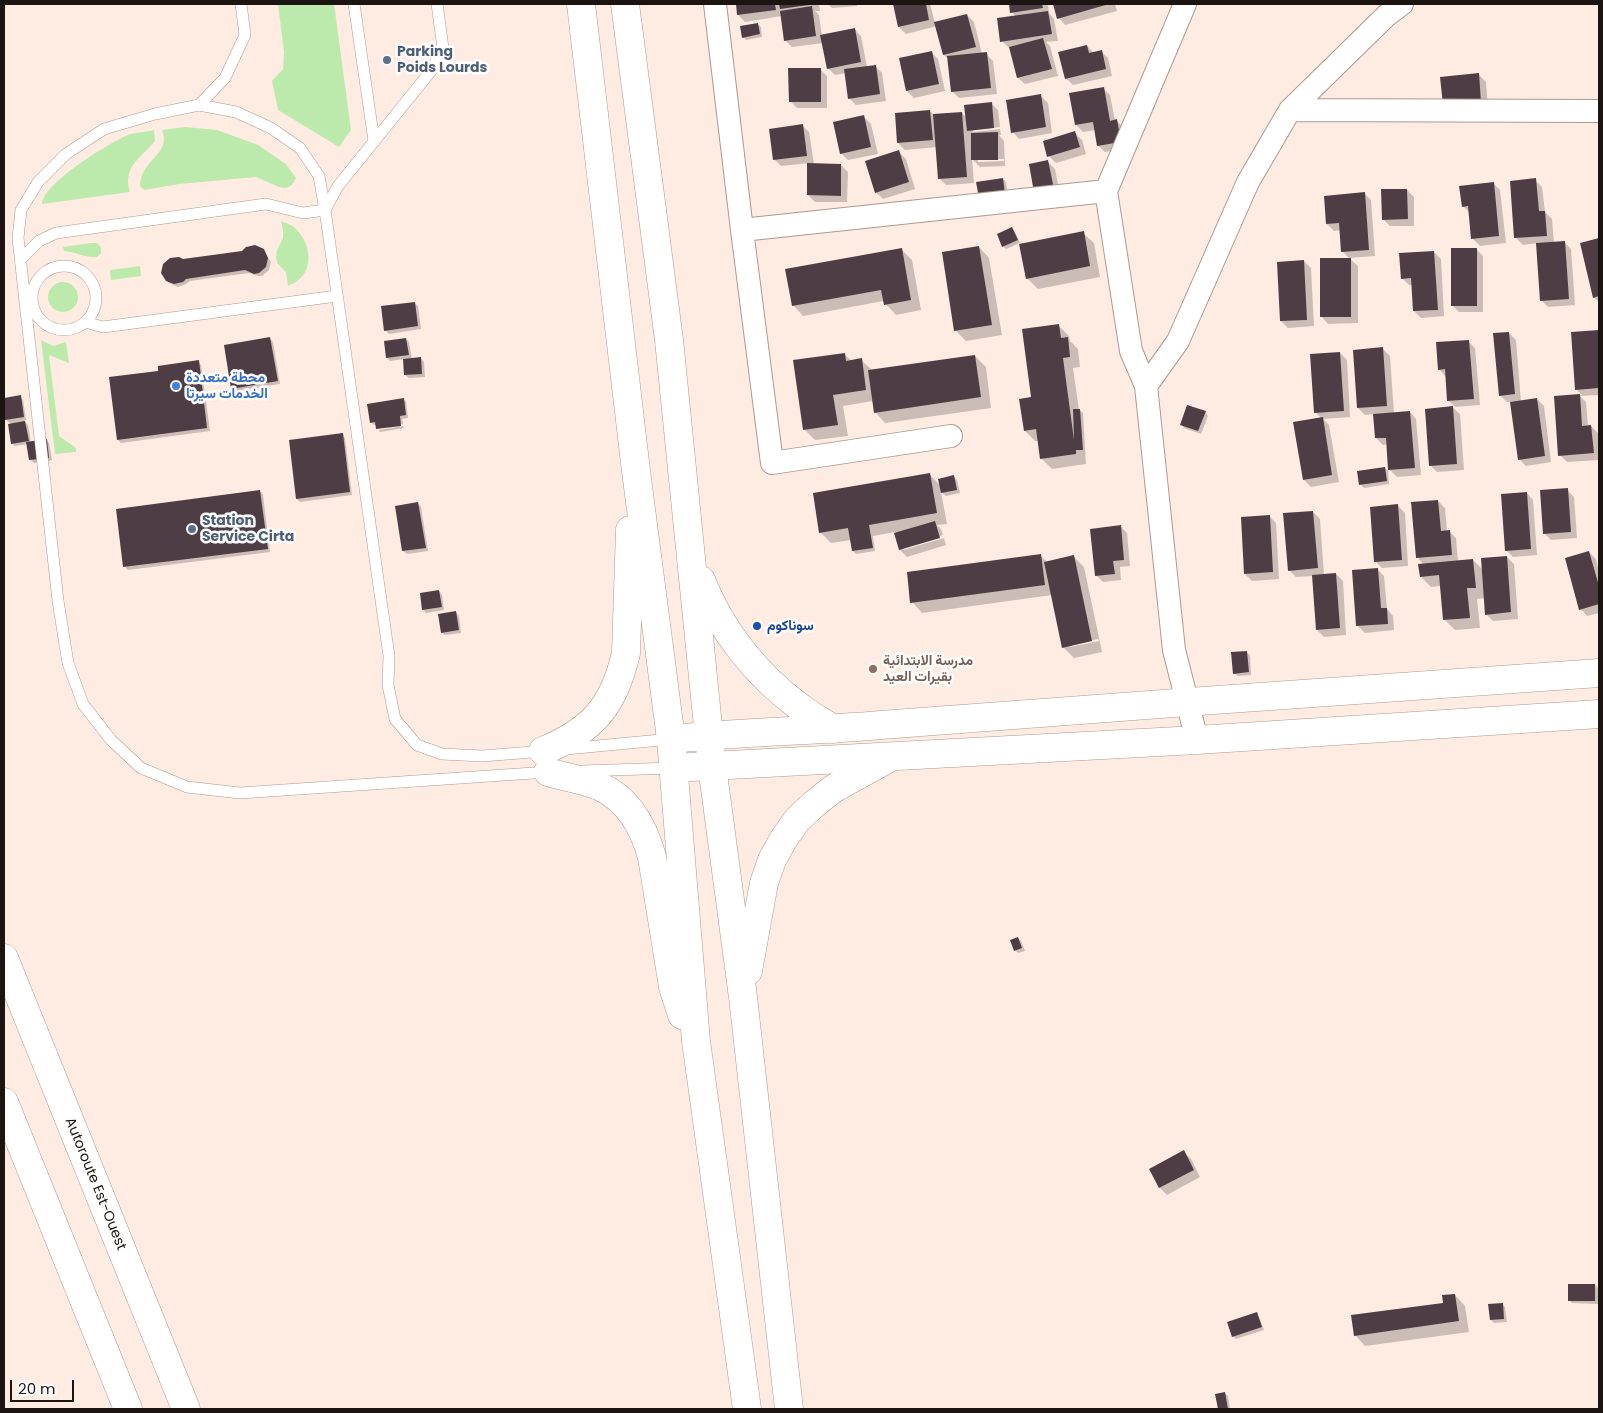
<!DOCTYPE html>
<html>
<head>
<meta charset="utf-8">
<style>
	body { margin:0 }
	#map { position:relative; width:1603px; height:1413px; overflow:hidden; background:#feece3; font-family:Poppins,sans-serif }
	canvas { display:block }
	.frame { position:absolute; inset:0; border:5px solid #1b1410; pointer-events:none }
	.scale { position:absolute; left:10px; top:1380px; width:64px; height:22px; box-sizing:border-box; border:2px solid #1b1410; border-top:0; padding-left:6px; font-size:15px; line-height:18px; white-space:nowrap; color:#1b1410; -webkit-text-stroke:4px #fdfdfd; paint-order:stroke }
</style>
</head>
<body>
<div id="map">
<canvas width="1603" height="1413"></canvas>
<div class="frame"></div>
<div class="scale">20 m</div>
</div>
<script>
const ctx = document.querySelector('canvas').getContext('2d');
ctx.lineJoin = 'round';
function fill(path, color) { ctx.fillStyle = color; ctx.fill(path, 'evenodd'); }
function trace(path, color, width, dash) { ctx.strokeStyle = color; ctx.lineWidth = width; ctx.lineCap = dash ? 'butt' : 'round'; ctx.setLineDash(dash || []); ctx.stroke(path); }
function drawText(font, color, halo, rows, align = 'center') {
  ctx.font = font + ' Poppins,Vazirmatn,sans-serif'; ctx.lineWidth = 5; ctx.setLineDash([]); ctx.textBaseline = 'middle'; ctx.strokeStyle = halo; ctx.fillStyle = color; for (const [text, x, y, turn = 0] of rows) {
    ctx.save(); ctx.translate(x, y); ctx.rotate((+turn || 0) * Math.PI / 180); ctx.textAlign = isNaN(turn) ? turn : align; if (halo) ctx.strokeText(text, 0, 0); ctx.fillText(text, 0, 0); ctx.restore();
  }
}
fill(new Path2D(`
	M278 4H334L351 130 339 147 278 110 272 81 283 69 284 52Z
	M185 127 217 130 258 145 286 164 296 178 292 185 286 188 279 187 256 177 179 184 144 190 140 186C141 158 172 155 162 130Z
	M154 130 155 141C141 158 122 167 130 192L42 204C43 183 109 143 128 135 136 132 146 132 154 130Z
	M281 221C286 223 292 225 295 228 314 246 314 277 288 286L286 272 277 263 276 257 277 250 283 238V230Z
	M91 243H97L101 247V253L97 257C85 258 76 252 64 251L63 247Z
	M140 266 141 276 111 280 110 270Z
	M48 297a15 15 0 1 1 30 0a15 15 0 1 1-30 0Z
	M41 340 53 346 66 342 69 363 49 355 59 436 76 448V452L55 454Z`), '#bce9ac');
fill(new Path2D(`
	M737 4H819L820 11H815L819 15 822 36 854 29 861 36 867 67 875 66 882 73 886 101 856 105 849 98 846 73 835 75 828 68 823 43 792 47 785 40 782 16 745 22 738 15Z
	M828 4H857V6L832 8Z
	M894 4H930L935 23 967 15 974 22 982 54H986L993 61 997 94 959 98 952 91 949 60 944 55 937 26 906 34 899 27Z
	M1011 4H1048L1049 13 1054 19 1058 41 1046 42 1050 46 1058 76 1025 84 1018 78 1011 48H1009L1002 41 1016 17 1012 12Z
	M1054 4H1115L1117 11 1065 25 1059 18Z
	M757 24 761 27 762 37 746 40 743 37Z
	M1087 46 1094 53 1101 51 1108 58 1112 76 1073 85 1066 78Z
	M931 52 938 59 945 91 914 98 907 91Z
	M820 69 827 76V108H797L790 101Z
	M1479 75 1486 82 1488 108 1451 111Z
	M1103 88 1110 95 1115 121H1117L1124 128 1127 148 1105 152 1098 145 1096 130 1083 132 1076 125Z
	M1041 96 1048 103 1052 133 1019 139 1013 132Z
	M991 103 998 110 1000 127 973 130V132L1000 129 1001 135H999L1004 141 1005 166 980 167 972 159 974 183 946 185 939 178 937 147 905 150 898 143 930 111 934 115 962 113 967 118ZM978 159H1004V161L978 162Z
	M864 117 871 124 878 154 848 160 841 153Z
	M802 125 809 132 814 164 841 165 848 172 847 202H815L808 195 809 163 781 166 774 159Z
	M1075 133 1082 140 1086 154 1056 163 1049 156Z
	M899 152 906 159 915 189 883 199 876 192Z
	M1048 162 1055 169 1061 200 1036 197Z
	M1003 179 1006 182 1008 196 983 200Z
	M1535 180 1542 187 1545 212 1552 219 1554 243 1564 242 1571 249 1575 305 1548 307 1541 300 1538 243 1523 245 1516 238Z
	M1493 183 1500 190 1506 243 1480 246 1473 239 1470 213 1463 206Z
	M1407 190 1414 197V226H1390L1383 219Z
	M1364 193 1371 200 1375 256 1349 258 1358 266V323L1328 324 1322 317 1350 259 1342 251 1340 230 1334 231 1327 224Z
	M1012 229 1015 232 1020 243 1006 249 1003 246Z
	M1083 233 1094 243 1100 277 1038 289 1027 278Z
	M1599 239V302L1594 297 1581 244Z
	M979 247 989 258 1002 335 966 341 955 330Z
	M1476 249 1483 256V312H1459L1452 305Z
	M263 250 271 262 269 270 262 276H258L249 273 190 281 186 284 178 287 171 284 167 280 183 260Z
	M902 250 912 260 921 310 896 315 883 301 803 316 793 305Z
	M1434 252 1441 259 1444 316 1421 318 1414 311 1412 285H1409L1402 278Z
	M1304 261 1311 268 1314 326 1288 328 1281 321Z
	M414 303 418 306 421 329 389 334 386 331 382 308Z
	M1058 325 1069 336 1070 341 1078 349 1080 367 1073 368 1079 410 1083 413 1086 464 1052 469 1041 458 1039 441H1035L1025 431 1033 398Z
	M1599 331V395L1580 396 1586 402 1588 426H1591L1598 433 1599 460 1567 462 1560 455 1555 398 1582 395 1576 389Z
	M1509 333 1516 340 1521 402 1537 399 1544 406 1551 462 1526 466 1519 459 1512 402H1507L1500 395Z
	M270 339 273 342 280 384 235 391 232 388Z
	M406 339 409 342 412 359 421 358 424 362 425 377 409 378 405 375 404 359 390 361 387 358 385 342Z
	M1468 341 1475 348 1480 405 1455 407 1448 400 1446 377 1439 369Z
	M1383 349 1390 356 1394 413 1410 412 1416 419 1421 475 1397 477 1390 470 1388 444 1383 445 1376 438 1374 414 1365 415 1358 408Z
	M1340 353 1347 360 1350 417 1323 419 1329 425 1339 482 1311 487 1304 480 1321 418 1315 412Z
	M844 354 852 361 861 360 873 371 975 356 986 367 991 408 885 423 875 412 873 401 843 406 848 436 815 440 805 430 795 361Z
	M198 362 201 365 210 431 121 443 118 440Z
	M20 397 23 400 26 420 24 421 28 425 31 442 46 440 49 443 52 460 34 463 30 460 28 444 15 446 12 443 11 424 6 420 4 399Z
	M403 399 406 402 408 418 402 419 403 424 378 428V430L377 425H374L371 422Z
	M1453 408 1460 414 1464 470 1437 472 1430 465Z
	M1205 412 1208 416 1201 434 1184 428 1181 424Z
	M403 426 404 428 380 432 379 430Z
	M342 435 345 438 352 495 300 502 297 499Z
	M1385 468 1388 471 1389 484 1364 488 1361 485Z
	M930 475 941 486 954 477 957 480 960 493 946 496 941 492 947 524 937 525 941 529 943 535 903 548V550L944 538 946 545 907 557 900 550 895 532 873 536 875 551 856 554 853 551 851 540 831 543 820 532Z
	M1567 490 1574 497 1577 538 1551 540 1544 533Z
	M260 491 263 495 270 552 128 570 125 567Z
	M1527 493 1533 500 1537 555 1513 557 1506 550Z
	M1438 501 1445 508 1447 531H1449L1456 538 1458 561 1473 560 1483 570 1507 557 1514 564 1518 619 1493 621 1486 614 1485 598 1477 599 1480 628 1455 630 1444 619 1441 586 1431 587 1421 577 1424 565 1417 557Z
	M418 503 421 507 428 551 407 554 403 551 397 507Z
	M1398 506 1405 513 1408 566 1382 568 1375 561Z
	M1313 512 1320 519 1324 575 1336 574 1343 581 1346 635 1324 637 1317 630 1313 576 1296 577 1289 570Z
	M1269 516 1276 523 1279 579 1252 581 1245 574Z
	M1120 526 1127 533 1130 566 1120 567 1121 580 1103 582 1096 575Z
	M1589 552 1596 559 1599 572V613L1587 616 1581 609Z
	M1041 556 1047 562 1074 557 1084 567 1102 652 1074 658 1063 647 1052 595 922 613 912 602ZM1098 639 1099 641 1070 647V645Z
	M1377 569 1384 576 1387 609 1393 616 1394 630 1365 633 1358 626Z
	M439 591 442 595 444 610 426 613 423 610 421 594Z
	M456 612 459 616 461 633 445 635 442 632Z
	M1246 652 1250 655 1251 675 1238 676 1234 673Z
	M1018 938 1021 941 1025 951 1018 953 1015 950Z
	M1184 1152 1191 1159 1200 1177 1167 1195 1160 1188 1151 1169Z
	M1595 1285 1598 1288V1304L1572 1303 1569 1300Z
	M1455 1295 1465 1306 1469 1332 1365 1346 1355 1335 1444 1304Z
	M1502 1304 1505 1307 1507 1322 1494 1323 1491 1320Z
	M1256 1314 1259 1317 1264 1330 1236 1339 1233 1336Z
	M1224 1393 1228 1396 1230 1409H1220L1217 1395Z`), '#0003');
fill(new Path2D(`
	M736 4H775L776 10 737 15Z
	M779 4H809V5L780 9Z
	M893 4H926L929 20 898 27Z
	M1009 4H1042L1043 8 1010 13Z
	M1053 4H1109L1057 19Z
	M812 6 816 36 784 41 780 11Z
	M1048 11 1052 34 1000 42 997 18Z
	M967 14 976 47 943 55 934 22Z
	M758 23 760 34 742 38 740 26Z
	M855 28 861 62 827 69 820 35Z
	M1043 38 1052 69 1017 78 1009 47Z
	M1087 45 1089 53 1102 50 1106 69 1065 79 1058 52Z
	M932 51 939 84 906 91 899 58Z
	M987 52 991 88 951 92 947 56Z
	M876 65 880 94 848 99 844 69Z
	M788 68H821V102H789Z
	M1479 73 1481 102 1443 105 1440 77Z
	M1104 87 1110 121 1117 119 1121 142 1097 146 1093 122 1075 125 1069 93Z
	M1041 94 1046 127 1011 133 1006 100Z
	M992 102 994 128 967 131 964 105Z
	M930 110 933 140 897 143 895 113Z
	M962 112 967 177 938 179 933 114Z
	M864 115 871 147 840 154 833 122Z
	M803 124 807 156 773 160 769 129Z
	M1075 131 1080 147 1047 157 1043 141Z
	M998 132V160H971V133Z
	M899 150 909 182 875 193 865 161Z
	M1048 160 1055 194 1035 198 1029 164Z
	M807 163 841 164V196L807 195Z
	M1003 178 1005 194 979 198 976 182Z
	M1536 178 1539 211H1545L1547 236 1514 238 1510 181Z
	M1494 182 1499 236 1471 239 1468 206 1462 207 1459 186Z
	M1381 189H1407L1408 219 1382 220Z
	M1365 192 1369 250 1341 252 1339 223 1326 224 1324 196Z
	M1012 227 1018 240 1002 247 997 234Z
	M1084 231 1090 266 1026 279 1019 244Z
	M1599 238V296L1593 298 1580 243Z
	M1565 241 1569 299 1540 301 1536 243Z
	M255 245 264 249 268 258 266 267 259 273 254 274 245 270 186 279 183 282 174 284 166 281 161 273 163 264 170 258 179 257 183 259 242 251 246 247Z
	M979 246 992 325 954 331 942 252Z
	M902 248 911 300 884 305 881 290 792 306 785 269Z
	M1451 248H1477V306H1451Z
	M1434 251 1438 310 1413 311 1411 278 1401 279 1399 253Z
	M1320 258H1351V317H1320Z
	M1304 260 1307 320 1280 321 1277 262Z
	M415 302 418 326 384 331 381 306Z
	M1059 324 1061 338 1068 337 1070 357 1063 358 1074 440 1073 409H1080L1083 450H1076V454L1040 459 1036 429 1024 431 1019 399 1031 397 1022 329Z
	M1599 330V388L1575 390 1571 332Z
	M1509 332 1515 394 1499 396 1493 333Z
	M270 337 278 381 231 389 224 345Z
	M406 338 409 355 386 358 384 341Z
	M1469 340 1474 399 1447 401 1445 369 1438 370 1436 342Z
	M1383 347 1387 406 1357 408 1353 350Z
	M1340 352 1344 411 1314 413 1310 354Z
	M845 353 846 361 862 358 866 390 833 395 838 425 803 430 793 360Z
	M975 355 981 397 874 413 868 370Z
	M421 357 422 374 404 375 403 359Z
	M199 360 207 428 117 440 109 377 158 371V366Z
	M1580 394 1582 426 1591 425 1594 453 1558 456 1554 396Z
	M21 395 24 417 5 420 4 398Z
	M404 398 406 415 400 416 401 426 376 429 375 422 370 423 367 404Z
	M1537 398 1545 456 1518 460 1510 402Z
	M1187 405 1206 411 1198 431 1180 425Z
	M1453 406 1457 464 1429 466 1425 409Z
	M1410 411 1415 468 1388 470 1386 438H1375L1373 414Z
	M1323 417 1332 475 1303 480 1293 422Z
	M25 421 29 441 11 444 8 424Z
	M343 433 350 492 296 499 289 440Z
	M47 439 49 458 29 460 26 442Z
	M1385 467 1387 481 1359 485 1357 471Z
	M930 473 937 513 869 525 873 548 852 551 848 528 819 533 813 493Z
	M954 475 957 490 941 493 938 479Z
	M1568 488 1571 532 1543 534 1540 490Z
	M260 490 268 549 123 567 116 509Z
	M1527 492 1531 549 1505 551 1501 494Z
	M1438 500 1441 531 1450 530 1452 555 1416 558 1411 502Z
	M418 502 426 548 402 551 395 506Z
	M1398 504 1402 560 1374 562 1370 507Z
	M1313 511 1318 568 1288 571 1283 513Z
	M1270 515 1273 572 1244 574 1241 517Z
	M935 521 940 538 899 550 894 533Z
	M1121 525 1124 560 1113 561 1115 574 1095 576 1090 529Z
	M1589 551 1599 586V604L1579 610 1565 558Z
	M1041 554 1045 585 910 603 907 572Z
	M1074 555 1092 641 1062 648 1044 562Z
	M1507 556 1511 612 1485 615 1481 558Z
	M1473 559 1476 588H1467L1470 618 1443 620 1439 575 1420 577 1418 564Z
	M1378 568 1381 608H1387L1388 624 1356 626 1352 570Z
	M1336 573 1340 628 1316 630 1312 575Z
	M439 590 442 607 422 610 420 593Z
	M456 611 459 630 441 633 438 614Z
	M1247 651 1249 672 1233 674 1231 652Z
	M1018 937 1022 948 1014 951 1010 940Z
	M1184 1150 1194 1170 1159 1188 1149 1169Z
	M1568 1284H1595V1301H1568Z
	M1455 1294 1459 1321 1354 1336 1351 1315 1443 1303 1442 1295Z
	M1503 1303 1504 1319 1490 1320 1488 1304Z
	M1257 1312 1262 1327 1232 1337 1227 1322Z
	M1225 1392 1228 1409H1218L1215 1394Z`), '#4f3d46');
const service = new Path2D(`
	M241 4 245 35 225 78 199 105 155 114 104 129 66 154 38 182 21 210 18 238 58 601 68 663 83 704 111 740 141 768 187 787 240 793 548 772
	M354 4 374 141
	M437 4 443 48 431 71 338 186 325 210 389 656 388 685 395 719 417 745 442 754 482 756 545 751
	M20 260 39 241 56 233 266 204 303 213 325 210 319 176 300 148 271 128 236 112 199 105
	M32 298a32 32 0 1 1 64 0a32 32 0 1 1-64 0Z
	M85 322 103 327 337 296
	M566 749 671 739
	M582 771 673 768`);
const minor = new Path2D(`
	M715 4 742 230 1106 191
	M1185 4 1106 191 1131 351 1146 386 1174 650 1197 740
	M1290 110 1599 111
	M742 230 772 463 951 436
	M1146 386 1178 341 1248 182 1290 110 1386 16 1402 4`);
const tertiary = new Path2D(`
	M671 739C741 732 811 731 881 725 1120 706 1360 690 1599 673
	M673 768 1197 740 1599 714`);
const trunk = new Path2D(`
	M581 4 636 471 671 739 696 1041 747 1409
	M625 4 669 340 712 766 743 997 789 1409
	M701 580C721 631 757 676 801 708 811 716 823 722 833 729
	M543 751C593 730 614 706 626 653L630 530
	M548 772C563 777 587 780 601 787 629 800 644 828 652 857L673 987 682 1015
	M748 971 764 883 772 860 783 840 797 820 814 804 833 789 891 757`);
const motorway = new Path2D(`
	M4 958 186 1409
	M4 1102 128 1409`);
trace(service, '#ad988e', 12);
trace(minor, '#ad988e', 24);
trace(tertiary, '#ad988e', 29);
trace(trunk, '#ad988e', 29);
trace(motorway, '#ad988e', 29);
trace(service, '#fff', 11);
trace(minor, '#fff', 22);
trace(tertiary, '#fff', 28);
trace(trunk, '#fff', 28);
trace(motorway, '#fff', 28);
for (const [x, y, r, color] of [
	[387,60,5,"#5c6f8a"],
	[176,386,5,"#3f7fe0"],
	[192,529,5,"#5c6f8a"],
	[757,626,5,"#1a4fb4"],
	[873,669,5,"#8d6e63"]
]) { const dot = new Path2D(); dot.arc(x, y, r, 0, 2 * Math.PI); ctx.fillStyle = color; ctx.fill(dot); trace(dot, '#fdfdfd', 2); }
drawText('bold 14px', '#4e5e75', '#fdfdfd', [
	["Parking",397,52],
	["Poids Lourds",397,68],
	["Station",202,521],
	["Service Cirta",202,537]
], 'left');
drawText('bold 14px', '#366cbe', '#fdfdfd', [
	["محطة متعددة",186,378],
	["الخدمات سيرتا",186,394]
], 'left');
drawText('bold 14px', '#164399', '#fdfdfd', [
	["سوناكوم",767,626]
], 'left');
drawText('bold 14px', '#785e54', '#fdfdfd', [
	["مدرسة الابتدائية",883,661],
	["بقيرات العيد",883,677]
], 'left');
drawText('14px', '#1b1410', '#fdfdfd', [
	["Autoroute Est-Ouest",95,1184,68]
]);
</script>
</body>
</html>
